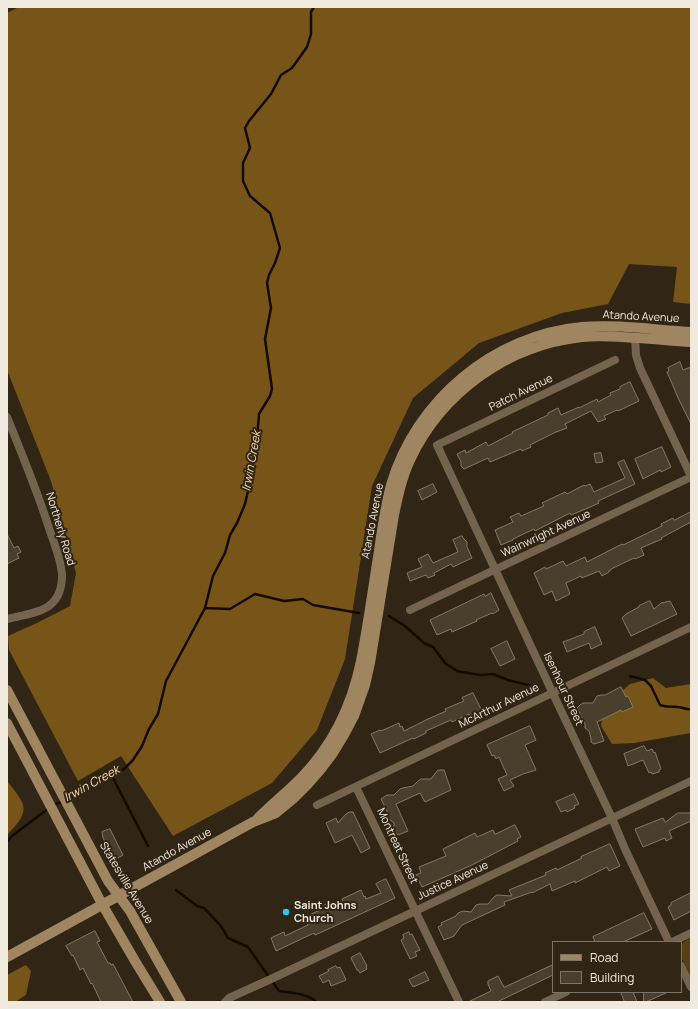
<!DOCTYPE html>
<html>
<head>
<meta charset="utf-8">
<style>
	body { margin:0 }
	#map { position:relative; width:698px; height:1009px; overflow:hidden; background:#312615; font-family:Manrope,sans-serif }
	canvas { display:block }
	.frame { position:absolute; inset:0; border:8px solid #f0e9de; pointer-events:none }
	.legend { position:absolute; left:552px; top:941px; width:130px; height:52px; box-sizing:border-box; background:#312615; border:1px solid #7d7465; margin:0; padding:5px 7px; list-style:none; font-size:12px; color:#f0e9de }
	.legend li { display:flex; align-items:center; gap:8px; height:20px }
	.legend b { width:20px; border:1px solid #7d7465 }
</style>
</head>
<body>
<div id="map">
<canvas width="698" height="1009"></canvas>
<div class="frame"></div>
<ul class="legend">
<li><b style="height:5px;background:#9f8661"></b>Road</li>
<li><b style="height:11px;background:#4a3e2d"></b>Building</li>
</ul>
</div>
<script>
const ctx = document.querySelector('canvas').getContext('2d');
ctx.lineJoin = 'round';
function fill(path, color) { ctx.fillStyle = color; ctx.fill(path, 'evenodd'); }
function trace(path, color, width, dash) { ctx.strokeStyle = color; ctx.lineWidth = width; ctx.lineCap = dash ? 'butt' : 'round'; ctx.setLineDash(dash || []); ctx.stroke(path); }
function drawText(font, color, halo, rows, align = 'center') {
  ctx.font = font + ' Manrope,sans-serif'; ctx.lineWidth = 4; ctx.setLineDash([]); ctx.textBaseline = 'middle'; ctx.strokeStyle = halo; ctx.fillStyle = color; for (const [text, x, y, turn = 0] of rows) {
    ctx.save(); ctx.translate(x, y); ctx.rotate((+turn || 0) * Math.PI / 180); ctx.textAlign = isNaN(turn) ? turn : align; if (halo) ctx.strokeText(text, 0, 0); ctx.fillText(text, 0, 0); ctx.restore();
  }
}
fill(new Path2D(`
	M691 938V977L681 957V945L685 941Z`), '#593f13');
fill(new Path2D(`
	M19 7H691V304L673 302 677 267 629 264 608 304 562 313 479 343 413 398 372 486 345 659 317 730 272 783 173 836 121 756 78 781 9 650 8 636 37 623 70 606 76 573 51 481 7 370V13Z
	M653 678 666 688 691 684V733L634 743 612 744 601 726 603 708 630 684Z
	M7 781C11 786 22 799 23 805 26 817 14 827 7 835Z
	M26 965 31 971 26 995 15 1002H7V975Z`), '#775518');
trace(new Path2D(`
	M205 608 230 609 255 594 284 601 303 599 313 605 359 613
	M389 616 405 626 424 643 433 647 445 663 457 671 480 675 493 674 508 680 532 686
	M630 676 645 680 651 686 660 705C669 708 669 706 678 707 682 707 686 710 691 709
	M112 776 148 846
	M68 799 123 770 133 760 142 746 149 729 158 714 166 681 205 608 213 576 225 553 230 535 237 523 245 504 248 491V476L256 451 259 414 270 396 272 389 265 339 271 308 267 283 269 275 275 263 280 248 270 213 250 196 243 181V163L250 148 245 128 249 121 271 94 281 75 292 68 307 47 311 34V12L314 7
	M53 805 64 801
	M7 842 12 836 49 808
	M176 890 197 906 204 908 221 926 228 938 248 947 269 977
	M272 981 279 991C291 993 307 993 316 1002`), '#150a00', 2.5);
const building = new Path2D(`
	M680 362 683 370 691 367V424L679 400 667 372 669 371 668 368Z
	M630 382 639 401 618 411 617 410 604 416 606 419 598 422 591 411 565 424 567 428 556 432 530 445 531 447 522 451 521 449 490 462 488 458 464 469 461 466V462L457 454 465 450 466 453 486 442 488 446 513 433 512 432 548 415V413L558 408 561 415 579 407V408L597 399 598 402 611 395 610 393 620 389V387Z
	M662 447 671 467 661 472 660 470 643 479 635 459Z
	M601 453 603 462 596 463 594 454Z
	M624 460 635 484 598 501 599 503 588 508 571 515 570 513 535 531 534 529 513 539V540L501 545 495 530 513 522 510 517 519 513 521 516 544 506 542 503 565 492 567 494 584 485 585 486 590 484 594 492 625 478 618 463Z
	M433 484 437 492 422 500 418 491Z
	M691 512V522L661 538 662 539 641 548 644 555 635 559 634 558 611 569V570L609 571V572L602 576 599 571 582 578 581 576 566 583 570 594 556 601 552 591 544 595 534 573 545 567 546 569 563 561 566 566 585 557 587 562 622 544 623 545 662 526 661 524 673 518 674 520Z
	M7 534 14 548 18 546 21 552 17 554 19 558 7 564Z
	M462 536 464 539 467 542V547L472 558 453 567 451 564 434 573 435 575 428 578 426 575 410 581 407 573 422 567 418 559 428 554 433 563 458 552 453 540Z
	M491 593 499 610 493 614 492 613 476 620 477 621 452 632 451 629 437 635 430 620 484 594 485 596Z
	M650 601 654 609 661 603 670 601 677 614 631 636 622 618 626 614 639 607V606Z
	M595 627 602 644 591 649 589 643 567 652 563 642 584 634V632Z
	M507 641 515 659 500 666 491 649Z
	M621 687 626 697 628 696 633 707 622 712 621 710 597 722 604 741 594 744 591 742V738L589 731 585 728V724L577 708 580 705 583 703H593L597 696 601 695H605Z
	M473 693 482 711 471 717 469 714 452 722 451 720 426 731V733L414 739 413 738 380 753 371 734 380 730 381 731 399 723 400 727 402 726 404 731 428 719 446 711 445 709 464 701 462 698Z
	M530 726 536 740 525 745 536 770 523 774 510 780 514 786 504 791 498 779 507 775 499 757 496 759 494 755 492 756 487 745Z
	M644 746 647 751 652 749 654 753 655 752 661 769 659 770V772L652 774 651 772 649 773 643 760 628 766 624 754Z
	M440 770H444L451 790 425 802 420 793 396 804 408 831 398 835 396 833 394 830V823L389 819 388 816V813L381 799 387 795H394L400 789 403 788 413 786 418 781 421 779H431L437 771Z
	M574 794 579 804 574 806 575 808 567 812 566 810 561 812 556 802Z
	M350 812H353L370 848 361 853 352 835 335 843 326 823 336 818 338 823 346 814Z
	M678 813H691V821L669 831 672 838 666 841 665 838 643 847 635 829 663 818 665 822Z
	M515 825 521 837 517 839 518 841 472 865 422 887 416 875 421 873 419 867 446 856 443 849 475 833 477 837 493 830 495 834Z
	M110 829 123 855 116 859 111 852 103 838 102 832Z
	M610 844 620 866 609 871 607 867 575 883V881L552 891 550 884 532 893V892L504 902 505 905 462 925 454 936 444 940 438 927 442 925 441 923 456 916 458 913 463 911 471 912 476 905 480 904H488L494 897 497 895 512 896 509 890 546 875 545 873 556 868 557 870 582 858 581 857Z
	M386 879 395 898 324 931 315 935 314 933 276 951 271 938 275 936 284 932 285 936 308 925 305 917 322 909 321 907 328 903 329 906 343 901 342 899 361 890 364 897 365 896 366 899 381 893 376 884Z
	M691 893V911L674 920 668 907 671 905V903Z
	M644 913 652 929 623 942H595L593 937Z
	M95 931 100 941 97 942 108 963H110L111 965 113 964 133 1002H101L92 983 91 984 83 968 80 970 73 955 72 956 66 946Z
	M409 932 410 935 412 934 420 950 415 952 417 956 410 959 401 940 404 938 403 935Z
	M360 953 367 966H366L367 969 360 973 358 970H357L351 958Z
	M553 965V975L497 1002H468L491 991 488 984V981L498 976 504 987Z
	M336 966 337 968 340 967 346 980 331 986 329 980 323 983 319 976 329 971 328 970Z
	M425 972 429 980 413 987 409 980Z
	M621 992H633L637 1002H625Z
	M644 992H668L646 1002H644Z`);
fill(building, '#4a3e2d');
trace(building, '#857865', 1);
trace(new Path2D(`
	M635 338 636 355 640 368 691 476
	M615 360 437 445 556 700 612 818 625 849 669 942
	M7 417C22 454 37 490 49 528 54 543 61 559 62 575 62 586 59 598 50 605 41 613 19 616 7 619
	M410 610 454 589 691 477
	M356 787 459 1002
	M317 805 691 627
	M672 942 691 933
	M681 966 691 987
	M225 1002 229 998 271 979 691 781
	M545 1002 566 992`), '#74644e', 8);
trace(new Path2D(`
	M7 690 108 881 130 911 181 1002
	M7 723 102 904 135 961 160 1002
	M258 818C272 804 287 792 301 778 332 746 352 705 361 661 368 625 373 588 379 551 382 529 385 507 391 485 416 400 494 335 582 327 618 324 655 330 691 332
	M7 957 253 822 276 813 293 799 308 784 321 769 333 753 344 735 354 716 365 685 370 663 394 515C398 496 402 477 410 460 442 392 508 345 582 337 601 335 618 337 637 338 655 339 673 341 691 342`), '#9f8661', 10);
for (const [x, y, r, color] of [
	[286,912,4,"#27c8ff"]
]) { const dot = new Path2D(); dot.arc(x, y, r, 0, 2 * Math.PI); ctx.fillStyle = color; ctx.fill(dot); trace(dot, '#312615', 1.5); }
drawText('11px', '#f0e9de', '#312615', [
	["Atando Avenue",641,317,3],
	["Patch Avenue",521,393,-26],
	["Atando Avenue",373,521,-79],
	["Northerly Road",60,529,73],
	["Wainwright Avenue",546,534,-25],
	["Isenhour Street",563,689,65],
	["McArthur Avenue",499,706,-26],
	["Montreat Street",397,846,65],
	["Atando Avenue",177,850,-29],
	["Justice Avenue",453,881,-25],
	["Statesville Avenue",126,883,59]
]);
drawText('bold 11px', '#f0e9de', '#312615', [
	["Saint Johns",294,906],
	["Church",294,919]
], 'left');
drawText('italic 12px', '#fbdbac', '#312615', [
	["Irwin Creek",252,461,-80],
	["Irwin Creek",92,784,-29]
]);
</script>
</body>
</html>
